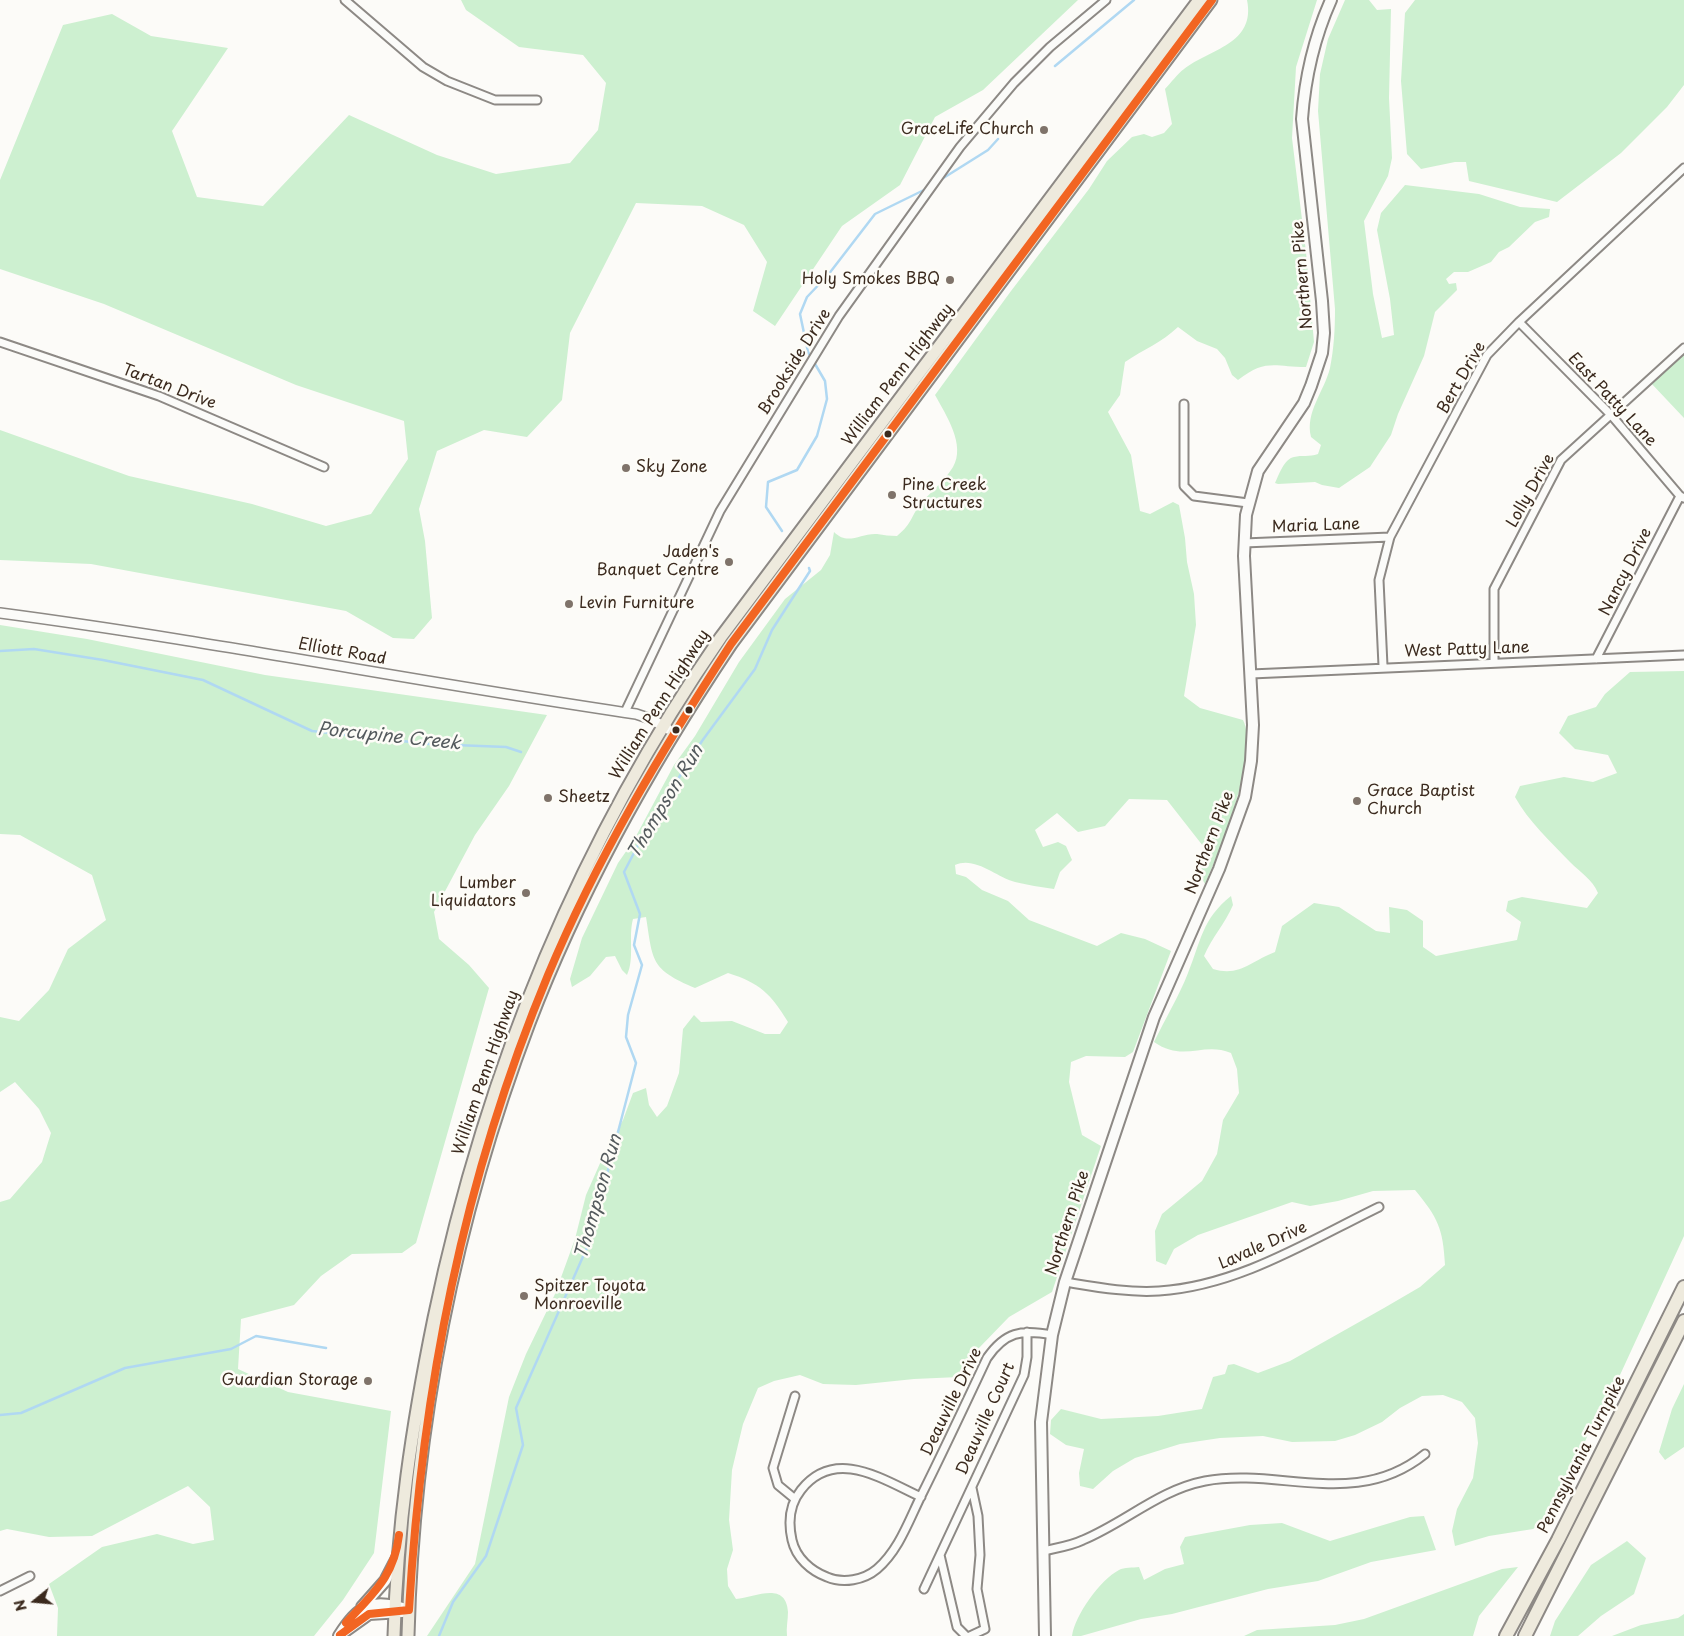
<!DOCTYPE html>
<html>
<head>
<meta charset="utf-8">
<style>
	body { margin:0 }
	#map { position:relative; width:1684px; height:1636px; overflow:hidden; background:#fcfbf8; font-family:"Playpen Sans",sans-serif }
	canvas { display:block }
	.north { position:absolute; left:10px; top:1576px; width:50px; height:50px; -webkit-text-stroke:4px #fdfcf7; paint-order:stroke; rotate:253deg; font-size:14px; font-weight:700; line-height:20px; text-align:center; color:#3b2a1e }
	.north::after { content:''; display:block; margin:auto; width:18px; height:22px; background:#3b2a1e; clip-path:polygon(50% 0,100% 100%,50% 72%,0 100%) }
</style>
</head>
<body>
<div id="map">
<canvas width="1684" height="1636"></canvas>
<div class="north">N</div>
</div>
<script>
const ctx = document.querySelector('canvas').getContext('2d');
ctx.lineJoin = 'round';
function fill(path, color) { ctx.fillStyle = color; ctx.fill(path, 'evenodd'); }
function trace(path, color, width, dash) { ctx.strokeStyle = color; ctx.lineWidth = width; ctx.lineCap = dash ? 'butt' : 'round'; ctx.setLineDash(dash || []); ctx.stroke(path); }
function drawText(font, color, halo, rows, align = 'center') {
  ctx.font = font + ' "Playpen Sans",sans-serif'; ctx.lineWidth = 5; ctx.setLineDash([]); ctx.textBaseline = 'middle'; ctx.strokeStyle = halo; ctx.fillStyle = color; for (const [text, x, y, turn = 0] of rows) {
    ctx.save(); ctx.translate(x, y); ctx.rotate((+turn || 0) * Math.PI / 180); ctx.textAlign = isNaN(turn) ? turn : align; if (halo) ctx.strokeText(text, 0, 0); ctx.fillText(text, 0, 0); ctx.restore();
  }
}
fill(new Path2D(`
	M461 0H1078L983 90 935 117 900 185 842 226 775 326 753 311 767 262 744 225 702 206 636 203 570 333 562 400 527 437 484 430 437 451 419 509 425 541 432 618 414 639 393 638 346 611 91 564 0 560V430L129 476 252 504 326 526 371 514 408 459 404 421 296 385 104 304 0 269V180L63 25 112 14 151 36 228 48 172 131 197 197 263 206 349 115 437 155 496 174 570 163 598 130 606 83 583 55 519 47 466 10Z
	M1247 0H1317L1296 67 1292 138 1306 252 1314 342 1306 367C1275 367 1266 358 1238 380L1232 375 1225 358 1217 349 1197 341 1178 327C1161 343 1144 349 1125 362L1120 395 1108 412 1131 455 1140 511 1150 514 1173 502 1179 505 1185 538 1187 562 1194 594 1196 625 1184 696 1200 708 1243 720C1260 753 1220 850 1205 884L1201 877 1203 846 1167 800 1129 799 1105 826 1078 832 1057 813 1035 830 1043 847 1058 842 1066 846 1072 860 1060 872 1054 889C1041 887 1027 885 1015 882 996 877 975 856 955 865L956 874 966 877 982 890 1008 901 1029 920 1097 946 1121 933 1145 939 1171 951 1133 1052 1125 1057 1086 1056 1071 1062 1069 1082 1082 1135 1101 1146 1052 1292 1009 1317 977 1350 959 1377 914 1379 856 1385 823 1384 800 1375 774 1381 758 1388 743 1424 732 1470 729 1520 733 1550 727 1569 728 1586 736 1599C754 1598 786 1580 788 1612 788 1620 786 1628 787 1636H427L475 1564 509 1397 526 1354 555 1294 575 1239 586 1195 601 1161 623 1120 633 1093 646 1088 649 1105 657 1117 667 1106 679 1073 683 1029 694 1015 701 1022 732 1021 765 1034H780L788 1022C771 994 760 983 728 973L695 988C650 969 653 961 646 917L633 919C628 937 635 958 627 975L622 970 615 956 606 957 590 976 572 987 570 979 582 938 618 863 634 840 674 765 695 736 739 662 785 599 821 570 830 555 834 532C848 546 860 533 877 534 884 535 890 536 897 536 913 523 911 515 922 502 932 491 945 480 953 467 966 445 946 415 935 395L1011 291 1089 189 1107 161 1132 137 1144 134 1152 137 1164 133 1172 124 1165 89C1171 83 1177 74 1184 69 1210 49 1256 44 1247 0Z
	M1345 0H1369L1377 10 1391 9 1389 98 1392 158 1388 176 1364 221 1373 294 1382 338 1394 335 1390 299 1377 230 1381 213 1405 185 1479 194 1520 207 1550 209 1549 217 1535 222 1509 247 1499 252 1491 262 1468 272H1454L1446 279 1449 284 1456 283 1457 290 1435 312 1424 356 1398 414 1391 435 1370 467 1339 488 1322 485 1315 482 1278 484 1275 483C1279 475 1284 459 1294 457 1302 455 1309 457 1318 454L1321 445 1311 437C1305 412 1324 392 1330 368 1334 348 1335 329 1335 309L1318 111 1320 74 1328 39Z
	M1415 0H1684V85L1667 107 1621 153 1557 202 1469 181 1466 162H1455L1421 169 1407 154 1401 81 1405 13Z
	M1684 350V418L1650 382Z
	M0 625 87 639 265 675 547 715 509 786 475 835 434 912 439 939 469 965 489 988 416 1243 402 1253 352 1254 321 1276 294 1305 241 1319 238 1369 288 1392 391 1411 374 1553 343 1600 314 1636H57L58 1608 49 1584 102 1547 157 1534 193 1544 214 1540 210 1507 188 1486 92 1536 49 1537 7 1529 0 1531V1202L10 1199 42 1162 51 1133 39 1109 15 1082 0 1092V1017L19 1021 49 990 68 949 106 920 92 875 20 835 0 834Z
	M1684 671V1236L1608 1401 1589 1432 1567 1485 1551 1517 1533 1529 1489 1536 1455 1546 1452 1531 1457 1509 1473 1478 1478 1443 1475 1418 1462 1402 1443 1395 1422 1396 1400 1408 1382 1422 1355 1435 1335 1441 1292 1442 1263 1436 1220 1438 1180 1444 1135 1458 1113 1471 1093 1489 1080 1486 1079 1473 1084 1449 1066 1445 1050 1434 1051 1420 1061 1409 1101 1419 1158 1416 1202 1409 1213 1377 1225 1374 1228 1365 1234 1364 1258 1373 1290 1361 1384 1308 1420 1287 1445 1265C1443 1228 1438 1218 1415 1190L1373 1191 1338 1201 1310 1206 1292 1202 1198 1235 1174 1249 1166 1265 1156 1261 1155 1231 1162 1214 1202 1181 1217 1154 1223 1120 1239 1093 1237 1069 1231 1053C1203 1041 1184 1063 1154 1042 1165 1019 1179 996 1188 973 1201 941 1202 919 1231 896L1233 905C1225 924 1212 937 1204 956L1213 969C1240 977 1251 961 1275 952L1282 926 1314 903 1339 907 1376 931 1390 933 1389 907 1407 910 1423 921V947L1436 956 1517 940 1521 922 1506 911 1508 901 1522 897 1587 908 1598 893C1592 879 1581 873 1570 862 1551 842 1528 821 1515 797L1520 786 1564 777 1593 782 1617 773 1608 755 1575 749 1559 733 1568 716 1596 707 1605 694 1630 672Z
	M1684 1384V1447L1665 1460 1659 1452 1672 1409Z
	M1424 1516 1436 1550 1371 1562 1318 1581 1268 1589 1172 1614 1141 1619 1081 1636H1072C1075 1615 1100 1580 1119 1570 1124 1567 1133 1568 1139 1567L1144 1580 1165 1569 1184 1564 1180 1547 1185 1537 1250 1525 1282 1523 1330 1541 1410 1517Z
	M1627 1541 1646 1558 1634 1594 1601 1616 1578 1636H1550L1555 1621 1591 1565Z
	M1518 1567 1479 1616 1473 1636H1244L1257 1630 1335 1625 1364 1619 1502 1569Z
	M1684 1614V1636H1612L1641 1625 1678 1618Z`), '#cdf0d0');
trace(new Path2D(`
	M1055 66 1134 0
	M937 182 988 150 998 139
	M782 531 766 507 768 482 797 470 817 436 827 399 825 381 808 352 800 314 807 297 828 275 875 214 928 188
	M0 651 34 649 103 660 203 680 312 731 429 744 506 747 521 752
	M0 1415 21 1413 125 1368 231 1349 256 1336 326 1348
	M439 1636 453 1602 486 1556 523 1445 516 1408 589 1243 636 1063 626 1037 628 1015 642 965 634 945 640 914 624 872 647 828 702 741 755 669 772 630 810 571 809 568`), '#b0d8f2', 2.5);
const minor = new Path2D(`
	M345 0 423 67 447 81 495 100H537
	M1519 322 1612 416 1680 496 1684 498
	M0 342 159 396 324 467
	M1184 404V486L1194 496 1248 503
	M1244 543 1390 537
	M1596 659 1680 496
	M1494 663V589L1561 460 1684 348
	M1383 666 1379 580 1390 537 1487 355 1519 322 1684 168
	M1251 674 1684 655
	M625 712 720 511 839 316 960 147 1014 83 1050 47 1106 0
	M1065 1282C1096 1287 1128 1293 1159 1291 1238 1286 1309 1241 1379 1207
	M921 1497C882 1479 835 1447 801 1490 789 1505 788 1522 792 1540 796 1558 811 1571 827 1577 843 1584 864 1580 877 1569 898 1551 908 1523 920 1498 943 1452 965 1405 987 1358 1005 1332 1021 1329 1052 1335
	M795 1499 778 1485 773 1468 795 1396
	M1043 1551C1056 1548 1071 1546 1083 1540 1126 1522 1159 1490 1205 1481 1280 1467 1356 1510 1425 1454
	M940 1555 957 1627 966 1636
	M924 1589 1024 1375 1027 1357V1332
	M0 1591 30 1576
	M970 1636 985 1629 977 1589 980 1555 978 1516 972 1488`);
const tertiary = new Path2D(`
	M0 613C213 641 423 683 636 714L651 719 668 729`);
const secondary = new Path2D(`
	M362 1607 385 1581 398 1556
	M341 1634 369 1614 402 1612
	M339 1636C359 1605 372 1597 409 1610
	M1045 1636 1041 1422 1052 1335 1065 1282 1154 1017 1219 869 1245 797 1251 761 1253 725 1244 556 1246 515 1258 471 1304 403 1311 386 1322 353 1324 333 1322 301 1302 119C1305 78 1314 38 1331 0`);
const trunk = new Path2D(`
	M394 1636C397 1526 412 1426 434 1318 485 1074 579 842 721 637L1199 0
	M408 1636C413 1427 455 1218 529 1023 580 890 652 762 731 644L1211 0`);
const motorway = new Path2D(`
	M1506 1636 1558 1540 1684 1287
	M1525 1636 1684 1321`);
trace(minor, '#8d8985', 11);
trace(tertiary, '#8d8985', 12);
trace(secondary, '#8d8985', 14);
trace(trunk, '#8d8985', 15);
trace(motorway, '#8d8985', 16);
trace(minor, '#fbfbf9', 7);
trace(tertiary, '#fbfbf9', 9);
trace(secondary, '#fbfbf9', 10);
trace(trunk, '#eeeadd', 11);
trace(motorway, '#eeeadd', 12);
trace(new Path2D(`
	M346 1623C373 1593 394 1577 399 1535
	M340 1635 369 1614 409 1610C422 1390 463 1179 548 975 597 858 662 750 731 644L1212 0`), '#f26522', 8);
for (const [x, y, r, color] of [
	[1044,130,5,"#7f736a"],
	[950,280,5,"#7f736a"],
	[888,434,4.5,"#3b2a1e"],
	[626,468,5,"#7f736a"],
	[892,495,5,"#7f736a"],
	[729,562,5,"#7f736a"],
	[569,604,5,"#7f736a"],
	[689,710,4.5,"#3b2a1e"],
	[676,730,4.5,"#3b2a1e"],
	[548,798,5,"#7f736a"],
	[1357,801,5,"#7f736a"],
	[526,893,5,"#7f736a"],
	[524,1296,5,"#7f736a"],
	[368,1381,5,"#7f736a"]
]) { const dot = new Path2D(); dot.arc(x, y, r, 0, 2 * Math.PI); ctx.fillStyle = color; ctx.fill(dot); trace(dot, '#fdfcf7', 2); }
drawText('16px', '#3b2a1e', '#fdfcf7', [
	["GraceLife Church",1034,130,"right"],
	["Holy Smokes BBQ",940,280,"right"],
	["Sky Zone",636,468],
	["Pine Creek",902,486],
	["Structures",902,504],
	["Jaden's",719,553,"right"],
	["Banquet Centre",719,571,"right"],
	["Levin Furniture",579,604],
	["Grace Baptist",1367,792],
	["Church",1367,810],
	["Sheetz",558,798],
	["Lumber",516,884,"right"],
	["Liquidators",516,902,"right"],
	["Spitzer Toyota",534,1287],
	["Monroeville",534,1305],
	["Guardian Storage",358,1381,"right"]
], 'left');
drawText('16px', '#3b2a1e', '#fdfcf7', [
	["Northern Pike",1303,275,-95],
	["Brookside Drive",795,362,-58],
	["William Penn Highway",898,375,-53],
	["Bert Drive",1462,378,-60],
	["Tartan Drive",169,387,21],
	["East Patty Lane",1612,400,47],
	["Lolly Drive",1531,491,-61],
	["Maria Lane",1316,526,-2],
	["Nancy Drive",1626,572,-63],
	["West Patty Lane",1467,650,-2],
	["Elliott Road",342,652,10],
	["William Penn Highway",660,705,-58],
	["Northern Pike",1210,843,-69],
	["William Penn Highway",486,1073,-71],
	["Northern Pike",1068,1223,-72],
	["Lavale Drive",1263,1246,-24],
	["Deauville Drive",952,1402,-64],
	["Deauville Court",986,1419,-66],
	["Pennsylvania Turnpike",1582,1455,-63]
]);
drawText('italic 18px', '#545a5d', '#fdfcf7', [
	["Porcupine Creek",389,737,6],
	["Thompson Run",666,802,-59],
	["Thompson Run",599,1197,-74]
]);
</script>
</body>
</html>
